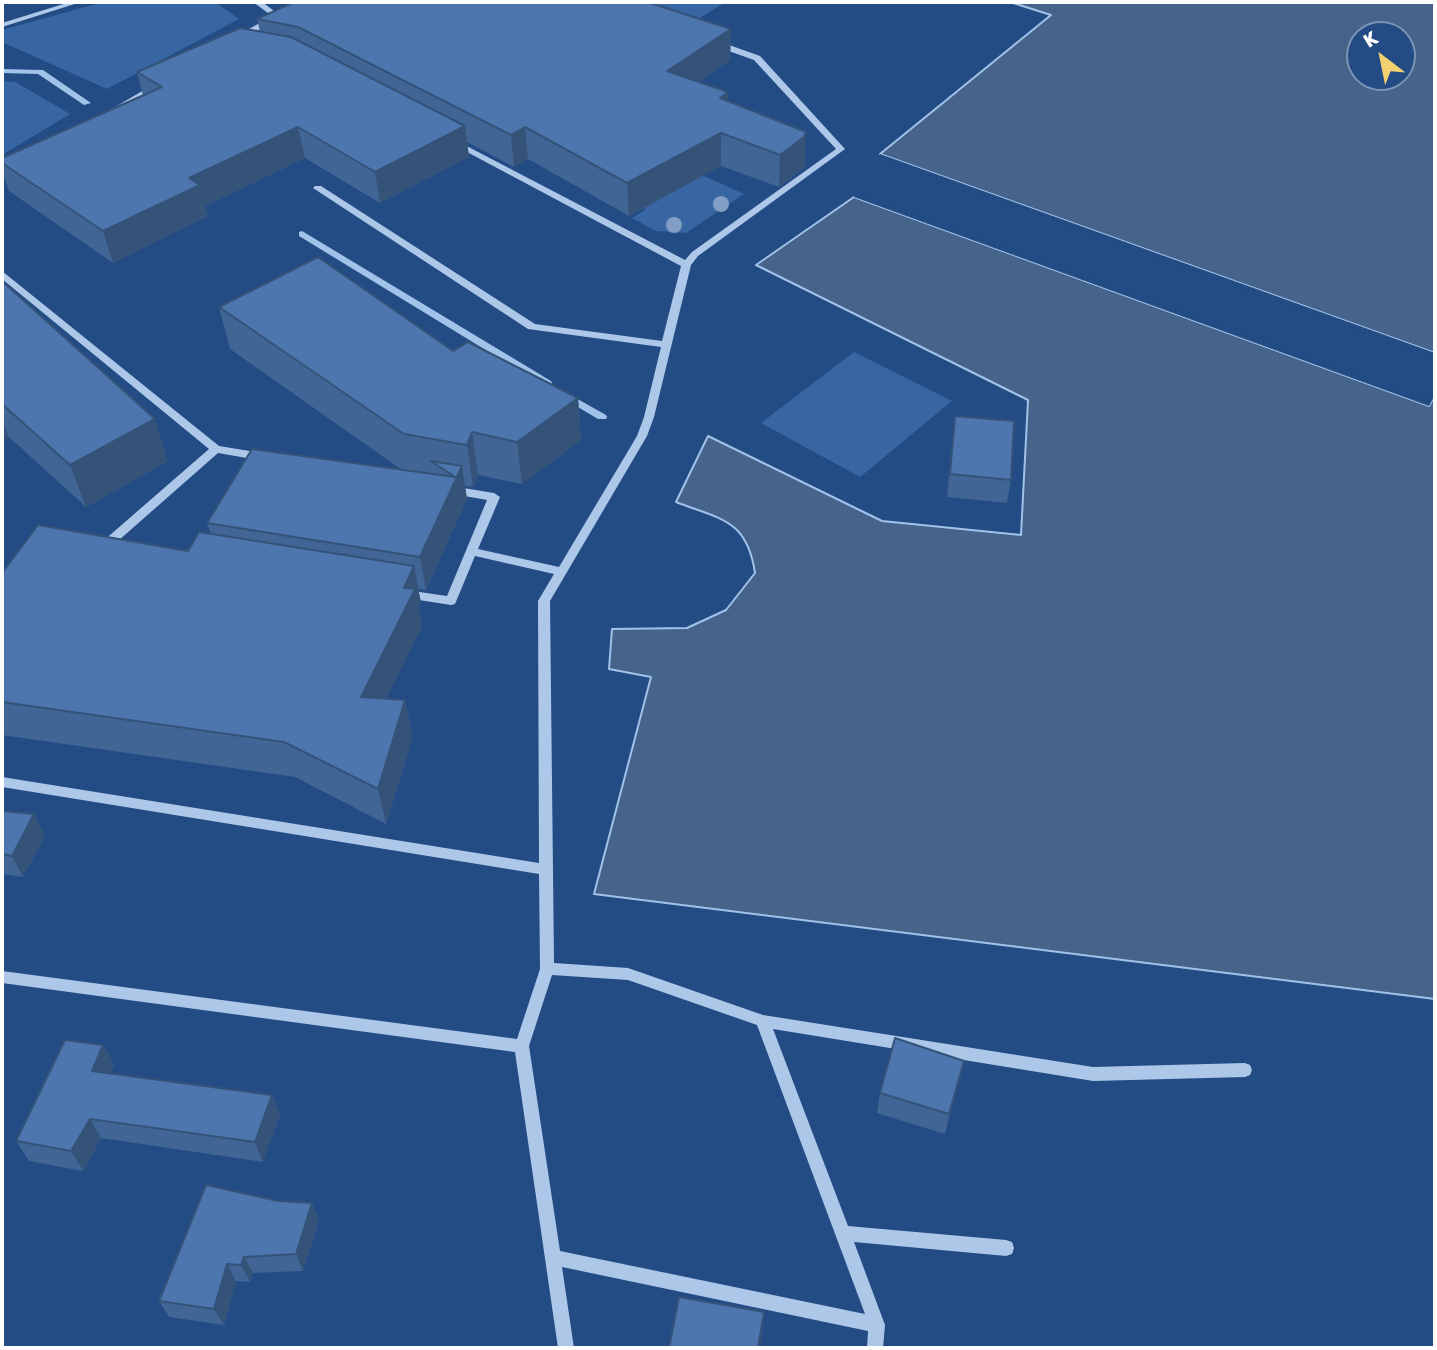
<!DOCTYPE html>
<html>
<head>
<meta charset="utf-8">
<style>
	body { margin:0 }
	#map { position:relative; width:1437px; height:1350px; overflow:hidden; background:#234c85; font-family:Rubik,sans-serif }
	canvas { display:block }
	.frame { position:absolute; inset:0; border:4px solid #fff; pointer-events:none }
	.north { position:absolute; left:1346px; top:21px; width:70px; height:70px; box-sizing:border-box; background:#234c85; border:2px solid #7b94b6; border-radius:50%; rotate:328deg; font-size:19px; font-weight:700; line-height:28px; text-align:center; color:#fff }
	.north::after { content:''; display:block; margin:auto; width:24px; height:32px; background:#f3d070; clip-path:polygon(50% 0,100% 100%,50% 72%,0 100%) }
</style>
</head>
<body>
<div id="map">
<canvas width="1437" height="1350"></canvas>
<div class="frame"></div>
<div class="north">K</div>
</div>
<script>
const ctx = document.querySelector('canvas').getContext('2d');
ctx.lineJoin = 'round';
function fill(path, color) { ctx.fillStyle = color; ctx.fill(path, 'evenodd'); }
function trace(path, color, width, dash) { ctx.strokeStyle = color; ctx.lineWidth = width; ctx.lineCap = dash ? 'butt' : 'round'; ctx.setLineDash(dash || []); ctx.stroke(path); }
fill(new Path2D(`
	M103 2H215L239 19 107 89 2 42V30Z
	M629 2H726L690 24Z
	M2 81 15 82 70 114 2 155Z
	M702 175 744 194 686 233 656 231 632 218 646 209 615 192Z
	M854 352 952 401 860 477 761 423Z`), '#3866a2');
const water = new Path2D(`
	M1010 2H1435V353L880 154 1051 15ZM1360 35H1402V77H1360Z
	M854 197 1429 406 1435 395V999L594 894 651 677 609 669 612 629 687 628 726 610 755 573C747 519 720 519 676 502L708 436 882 521 1021 535 1028 400 756 265Z`);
fill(water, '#46638c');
trace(water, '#a1c2e9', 2);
fill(new Path2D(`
	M880 154 1435 353V357L878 157Z
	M855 194 1427 402 1435 391V395L1429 406 854 197Z`), '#234c85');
fill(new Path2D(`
	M2 69 43 70 91 103 84 105 38 74 2 73Z
	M302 231 551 381 552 383 551 385H543L299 236V232Z
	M565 392 606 415 607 417 606 419H598L561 397V393Z`), '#a1c2e9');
fill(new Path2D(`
	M70 2H81L2 27V23Z
	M253 2H262L281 16 241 41H235V37L272 16Z
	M712 41H718L760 56 845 149 698 256 691 265 654 417 647 436 550 601 554 963 628 968 763 1015 1093 1067 1245 1063 1250 1065 1252 1070 1250 1075 1245 1077 1093 1081 773 1029 848 1226 1006 1240 1012 1242 1014 1248 1012 1254 1006 1256 854 1242 885 1325 883 1348H867L868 1331 562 1267 574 1348H558L515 1052 2 983V971L517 1039 540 969 539 874 2 787V777L539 863 538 601 554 574 475 556 455 604 451 605 406 598 400 594 406 590 447 596 487 500 447 493 445 490 451 486 494 493 500 497 478 549 559 567 637 436 644 417 661 347 528 329 313 188 315 186H321L535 324 662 341 681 266 452 144 459 142 685 260 692 252 836 149 754 60 712 45ZM552 975 628 980 757 1025 865 1314 560 1251 529 1046Z
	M156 83 160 86 159 88 117 112 110 110Z
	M2 271 219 446 268 454 269 457 268 460 264 461 218 453 110 548H102L100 545 102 542 209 449 2 279Z`), '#adc7e9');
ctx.fillStyle = '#839ec4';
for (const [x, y] of [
	[721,204],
	[674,225]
]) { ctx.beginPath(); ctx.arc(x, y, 8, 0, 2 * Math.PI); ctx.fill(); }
fill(new Path2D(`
	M288 2H647L731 29 730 60 698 82 728 92V101L805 164 803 169 779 187 721 166 629 216 528 159 514 167 467 142 469 157 380 203 305 158 205 206 208 216 113 263 9 191 2 171V158L143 96 137 72 260 31 257 19 291 3Z
	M2 281 168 461 86 507 9 437 2 441Z
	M219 307 453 351 578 398 581 440 522 484 478 475 473 487 465 486 467 499 426 590 418 589 421 603 418 607 422 626 386 699 405 700 413 736 386 824 295 777 2 735V573L188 551 211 534 207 523 402 470 230 349Z
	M955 416 1011 480 1007 503 947 497Z
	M2 811 45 836 23 877 2 874Z
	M103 1045 114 1065 110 1073 272 1095 280 1114 263 1162 101 1138 83 1171 29 1161 16 1141Z
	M959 1081 945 1134 877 1113 880 1093Z
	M278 1201 312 1203 319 1220 303 1271 253 1273 250 1282 236 1281 224 1325 169 1317 159 1301Z`), '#416595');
fill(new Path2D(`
	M731 29 730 60 668 103 667 71Z
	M728 92V124L720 98Z
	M465 126 469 157 380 203 375 172Z
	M298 127 305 158 205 206 208 216 113 263 103 231 189 178Z
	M525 127 528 159 514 167 511 135Z
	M806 132 805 164 803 169 779 187 780 155Z
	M721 133V166L629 216 627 183Z
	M578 398 581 440 522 484 517 442Z
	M2 419 9 437 2 441Z
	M155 419 168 461 86 507 70 465Z
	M472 432 478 475 473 487 467 445Z
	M462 466 467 499 426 590 420 557Z
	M414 566 421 603 418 607 422 626 370 732 361 697 404 588Z
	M405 700 413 736 386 824 378 789Z
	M34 814 45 836 23 877 12 856Z
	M103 1045 114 1065 103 1091 92 1071Z
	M964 1061 959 1081 945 1134 949 1114Z
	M272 1095 280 1114 263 1162 255 1142Z
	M90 1119 101 1138 83 1171 71 1151Z
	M312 1203 319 1220 303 1271 296 1254Z
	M244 1257 253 1273 250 1282 241 1265Z
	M227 1264 236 1281 224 1325 214 1309Z
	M764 1312 761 1348H758Z`), '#355379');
const building = new Path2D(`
	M294 2H647L731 29 667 71 728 92 720 98 806 132 804 137 780 155 721 133 627 183 525 127 511 135 298 27 257 19Z
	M240 28 291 37 465 126 375 172 298 127 189 178 200 185 103 231 2 163V158L162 87 137 72Z
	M318 257 453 351 468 342 578 398 517 442 472 432 467 445 404 434 219 307Z
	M2 281 155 419 70 465 2 404Z
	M955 416 1014 421 1011 480 950 474Z
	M252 449 455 477 431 461 462 466 420 557 207 523Z
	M38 525 188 551 199 532 414 566 404 588 415 589 361 697 405 700 378 789 284 742 2 702V573Z
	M2 811 34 814 12 856 2 854Z
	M895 1038 964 1061 949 1114 880 1093Z
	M65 1040 103 1045 92 1071 272 1095 255 1142 90 1119 71 1151 16 1141Z
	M206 1185 278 1201 312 1203 296 1254 244 1257 241 1265 227 1264 214 1309 159 1301Z
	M679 1297 764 1312 758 1348H669Z`);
fill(building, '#4c76ad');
trace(building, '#355379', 2);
</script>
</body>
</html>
